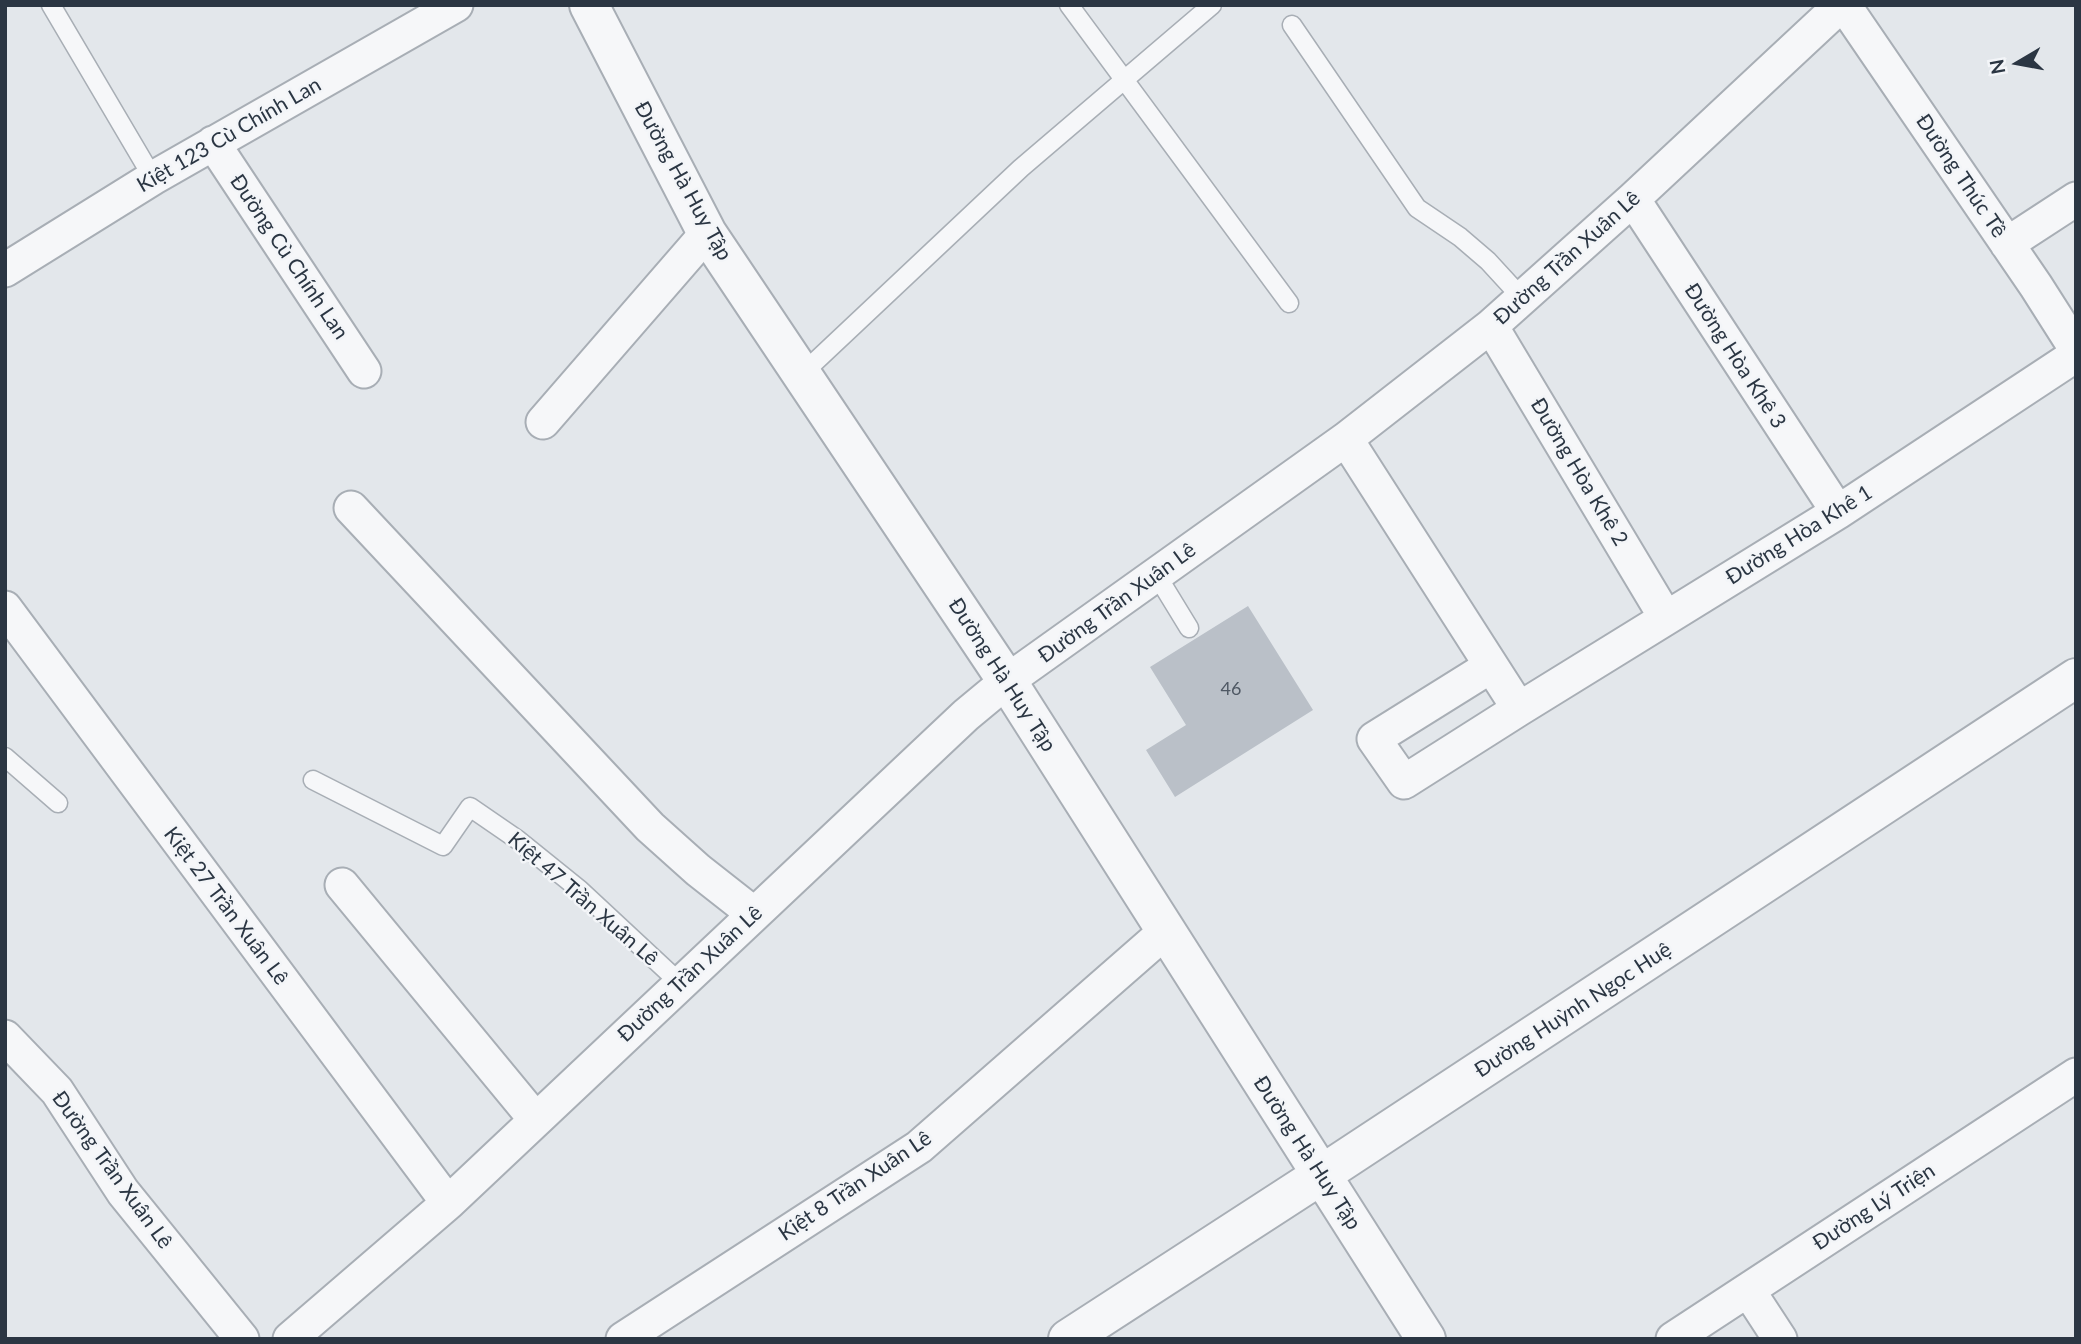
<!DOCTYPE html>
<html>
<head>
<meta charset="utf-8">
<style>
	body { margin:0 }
	#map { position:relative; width:2081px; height:1344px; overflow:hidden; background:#e3e7eb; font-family:Lato,sans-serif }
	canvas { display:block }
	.frame { position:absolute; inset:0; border:7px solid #2b3643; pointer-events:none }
	.north { position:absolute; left:1983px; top:28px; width:70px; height:70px; -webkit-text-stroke:5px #f3f5f8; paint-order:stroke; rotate:260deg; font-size:19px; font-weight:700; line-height:28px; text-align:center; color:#2b3643 }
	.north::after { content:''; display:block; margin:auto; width:24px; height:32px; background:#2b3643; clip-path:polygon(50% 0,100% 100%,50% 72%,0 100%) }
</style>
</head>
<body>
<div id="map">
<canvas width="2081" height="1344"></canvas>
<div class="frame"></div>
<div class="north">N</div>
</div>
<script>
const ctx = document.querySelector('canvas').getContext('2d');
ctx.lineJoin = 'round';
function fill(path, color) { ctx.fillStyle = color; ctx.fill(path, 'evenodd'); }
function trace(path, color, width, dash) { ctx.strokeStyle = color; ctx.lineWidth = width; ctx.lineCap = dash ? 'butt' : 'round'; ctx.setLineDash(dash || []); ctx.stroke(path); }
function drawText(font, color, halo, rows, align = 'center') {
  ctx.font = font + ' Lato,sans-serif'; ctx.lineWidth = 5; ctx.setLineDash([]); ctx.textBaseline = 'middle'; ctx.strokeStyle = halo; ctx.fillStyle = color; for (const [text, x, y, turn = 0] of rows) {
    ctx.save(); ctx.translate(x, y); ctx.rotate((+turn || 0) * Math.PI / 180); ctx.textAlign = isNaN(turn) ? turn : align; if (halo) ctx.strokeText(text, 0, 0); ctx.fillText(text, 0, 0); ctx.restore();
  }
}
fill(new Path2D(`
	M1248 606 1313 710 1175 797 1146 750 1186 725 1150 667Z`), '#bac0c8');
const service = new Path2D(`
	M51 5 153 178
	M1069 5 1289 303
	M1292 25 1417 208 1460 237 1488 261 1522 298
	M802 374 1021 168 1212 5
	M1156 574 1189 628
	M5 757 58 803
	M313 780 443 846 470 807 518 840 580 890 680 983`);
const minor = new Path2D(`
	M1844 5 2036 286 2076 349
	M213 143 364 371
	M1633 199 1838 512
	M2007 244 2076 199
	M5 270 153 178 456 5
	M1491 326 1666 618
	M543 422 707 233
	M1346 439 1519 709
	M351 508 650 827 698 870 754 914
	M5 608 448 1203
	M1491 666 1374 739 1404 782 1519 709 1838 512 2076 355
	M342 885 536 1120
	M5 1037 57 1091 123 1192 242 1339
	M1748 1290 1780 1339
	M290 1339 448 1203 966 715 1007 681 1346 439 1491 326 1633 199 1841 5
	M623 1339 919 1147 1166 931
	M1673 1339 2076 1075`);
const tertiary = new Path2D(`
	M589 5 707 233 1007 681 1426 1339
	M1068 1339 1321 1175 2076 678`);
trace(service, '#a8aeb5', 21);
trace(minor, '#a8aeb5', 37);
trace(tertiary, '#a8aeb5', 42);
trace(service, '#f6f7f9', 18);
trace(minor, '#f6f7f9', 33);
trace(tertiary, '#f6f7f9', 38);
drawText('18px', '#4f5864', null, [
	["46",1231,689]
]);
drawText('21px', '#2b3643', '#f3f5f8', [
	["Kiệt 123 Cù Chính Lan",229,135,-30],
	["Đường Thúc Tề",1961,176,56],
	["Đường Hà Huy Tập",683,181,61],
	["Đường Cù Chính Lan",289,257,56],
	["Đường Trần Xuân Lê",1567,258,-42],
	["Đường Hòa Khê 3",1735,356,57],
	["Đường Hòa Khê 2",1579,472,59],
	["Đường Hòa Khê 1",1799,535,-32],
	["Đường Trần Xuân Lê",1117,603,-36],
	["Đường Hà Huy Tập",1002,675,57],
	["Kiệt 47 Trần Xuân Lê",583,899,41],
	["Kiệt 27 Trần Xuân Lê",226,906,53],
	["Đường Trần Xuân Lê",690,974,-43],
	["Đường Huỳnh Ngọc Huệ",1573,1010,-33],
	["Đường Hà Huy Tập",1307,1153,57],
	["Đường Trần Xuân Lê",112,1170,54],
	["Kiệt 8 Trần Xuân Lê",855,1186,-34],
	["Đường Lý Triện",1874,1207,-33]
]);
</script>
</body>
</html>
